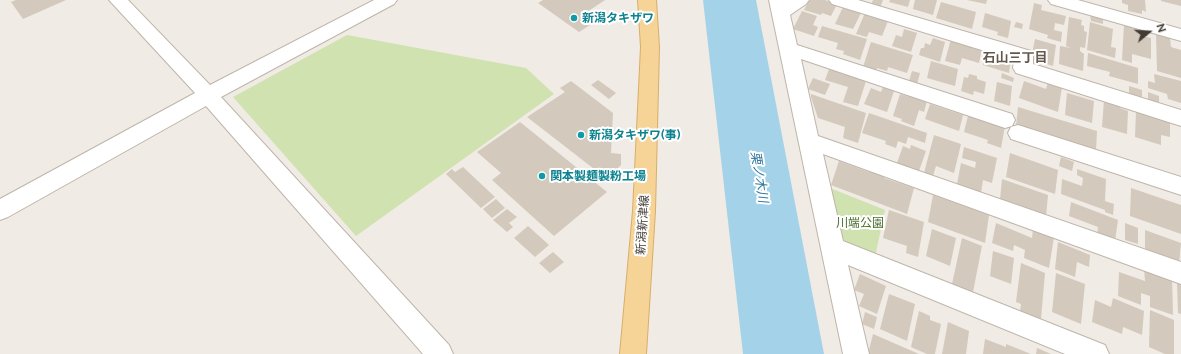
<!DOCTYPE html>
<html>
<head>
<meta charset="utf-8">
<style>
	body { margin:0 }
	#map { position:relative; width:1181px; height:354px; overflow:hidden; background:#f0ebe4; font-family:Raleway,sans-serif }
	canvas { display:block }
	.north { position:absolute; left:1129px; top:12px; width:40px; height:40px; -webkit-text-stroke:3px #fff; paint-order:stroke; rotate:72deg; font-size:11px; font-weight:700; line-height:16px; text-align:center; color:#423b34 }
	.north::after { content:''; display:block; margin:auto; width:14px; height:18px; background:#423b34; clip-path:polygon(50% 0,100% 100%,50% 72%,0 100%) }
</style>
</head>
<body>
<div id="map">
<canvas width="1181" height="354"></canvas>
<div class="north">N</div>
</div>
<script>
const ctx = document.querySelector('canvas').getContext('2d');
ctx.lineJoin = 'round';
function fill(path, color) { ctx.fillStyle = color; ctx.fill(path, 'evenodd'); }
function trace(path, color, width, dash) { ctx.strokeStyle = color; ctx.lineWidth = width; ctx.lineCap = dash ? 'butt' : 'round'; ctx.setLineDash(dash || []); ctx.stroke(path); }
function drawText(font, color, halo, rows, align = 'center') {
  ctx.font = font + ' Raleway,"Noto Sans JP",sans-serif'; ctx.lineWidth = 4; ctx.setLineDash([]); ctx.textBaseline = 'middle'; ctx.strokeStyle = halo; ctx.fillStyle = color; for (const [text, x, y, turn = 0] of rows) {
    ctx.save(); ctx.translate(x, y); ctx.rotate((+turn || 0) * Math.PI / 180); ctx.textAlign = isNaN(turn) ? turn : align; if (halo) ctx.strokeText(text, 0, 0); ctx.fillText(text, 0, 0); ctx.restore();
  }
}
fill(new Path2D(`
	M347 35 526 68 554 94 356 236 233 97Z
	M830 188 885 210 875 257 849 246 841 236Z`), '#cfe2af');
fill(new Path2D(`
	M703 0H756L824 354H743Z`), '#a4d3e9');
fill(new Path2D(`
	M16 0H66L23 19 11 2Z
	M543 0H605L584 14 595 22 579 32 538 3Z
	M809 0H825L837 4 831 16 822 13 821 15 804 10Z
	M873 0H883L880 8 871 5Z
	M890 0H910L908 7 889 2Z
	M915 0H937L933 15 913 9Z
	M967 0H987L986 4Z
	M1122 0H1145L1146 12 1142 10V14L1128 11V5L1122 3Z
	M1161 0H1181V6L1161 1Z
	M941 2 976 12 972 29 936 18Z
	M1034 3 1042 5 1041 10 1066 16 1064 25 1055 23 1054 30 1062 32 1061 42 1047 38 1048 35 1029 29Z
	M843 7 861 13 853 29 835 24Z
	M802 11 817 16 813 25 818 27 814 36 793 29Z
	M865 13 888 21 882 36 869 32 867 37 856 34Z
	M985 13 1011 21 1008 38 997 35 998 32 982 27Z
	M1090 14 1103 17V24L1091 21Z
	M1069 17 1082 20 1081 25 1084 26V31L1087 32 1085 48 1080 47V51L1084 54 1083 71 1059 64 1060 46 1071 48 1066 46Z
	M1016 22 1023 24 1022 29 1014 27Z
	M1090 22 1113 29 1111 47 1116 48 1115 58 1087 50Z
	M1124 25 1143 30V36L1151 38V59L1132 54V63L1122 60Z
	M822 26 867 39 860 60 843 54 844 51 836 49 838 43 818 37Z
	M904 29 917 33 911 52 892 46 896 35 902 37Z
	M1156 33 1170 37 1171 47 1181 50V78L1157 71Z
	M933 38 945 42 940 62 919 55 921 48H924L925 43 930 45Z
	M951 39 982 49 979 63 962 58 960 65 945 61Z
	M1035 39 1056 45 1053 66 1031 59Z
	M871 42 913 55 907 73 888 67 887 71 877 68 876 71 863 67Z
	M986 51 1011 58 1009 73 983 65Z
	M1088 53 1138 68V84L1109 76 1110 72 1087 66Z
	M931 61 958 69 955 86 927 78Z
	M829 69 866 81 858 106 843 102 848 87 825 80Z
	M912 71 920 73 917 84 909 81Z
	M1002 73 1014 78 1013 82 1001 78Z
	M969 74 977 76V79L986 82 984 94 974 91 973 95 961 91 964 77 968 78Z
	M1154 74 1181 81V103L1168 99 1167 94 1148 88V81L1155 83Z
	M813 78 830 84 825 95 808 89Z
	M598 80 616 93 609 99 591 85Z
	M571 81 613 113 611 153 621 154V165L607 179 527 117 565 92 560 88Z
	M1024 81 1046 89 1048 82 1062 87 1058 112 1019 98Z
	M997 82 1012 86 1010 106 994 101Z
	M1129 86 1142 90V99L1129 94Z
	M883 87 894 91 887 112 864 104 871 88 881 92Z
	M1148 92 1159 96V103L1148 100Z
	M1067 93 1094 101 1092 123 1065 115Z
	M811 94 866 113 858 143 843 138 845 127 818 118 811 97Z
	M900 94 911 97 912 95 927 101 924 112 919 110 914 126 901 121 902 119 893 116Z
	M1104 100 1120 105V108L1128 111 1127 134 1102 127Z
	M930 104 963 115 959 131 925 119Z
	M1018 107 1097 131 1096 151 1016 126Z
	M1136 111 1170 122V137L1161 135V145L1135 137Z
	M869 113 927 133 925 143 908 137 906 144 898 141 896 148 885 144 886 141 862 133Z
	M968 116 1005 126 1001 148 987 143 988 140 964 132Z
	M520 122 607 192 554 236 492 180 501 173 477 152Z
	M934 135 961 144 954 173 936 166 933 176 924 173Z
	M911 145 926 151 919 171 897 163 903 146 910 149Z
	M964 147 997 158 992 183 983 180 981 193 957 184 961 163 975 168 976 162 962 158Z
	M1010 153 1058 170 1055 194 1006 177Z
	M1061 157 1074 162 1072 171 1059 166Z
	M839 161 869 172 870 169 885 174 884 178 914 188 907 214 831 185Z
	M463 167 495 197 481 208 446 174 452 169 455 172Z
	M1077 169 1106 179 1105 201 1114 204 1113 215 1105 212V210L1061 194 1062 179 1082 186 1083 178 1077 175Z
	M1002 179 1048 195 1046 216 1000 200Z
	M1131 188 1181 205V234L1130 216Z
	M933 195 989 215 985 243 928 222Z
	M496 199 505 208 492 218 483 209Z
	M1071 202 1118 220 1115 241 1097 234 1098 227 1069 216Z
	M507 209 517 217 509 223 513 227 507 232 493 220Z
	M889 210 924 222 918 257 906 253 907 246 883 238Z
	M996 223 1032 238 1033 229 1054 237 1049 268 1024 258 1025 250 1014 245 1013 251 992 243Z
	M1125 223 1138 228V244L1125 240Z
	M528 226 549 245 535 257 514 238Z
	M932 229 956 238 950 266 926 256Z
	M1145 230 1181 243 1179 264 1145 251Z
	M962 238 982 246 973 292 952 284Z
	M1058 242 1090 255 1089 267 1077 262 1075 277 1055 269Z
	M993 251 1014 258 1011 284 990 276Z
	M553 252 564 262 550 273 539 263Z
	M1021 263 1045 273 1041 319 1020 311 1021 304 1016 302Z
	M1144 268 1172 278 1173 315 1150 307V296L1141 293V305L1118 296 1119 272 1145 281Z
	M1056 273 1085 284 1081 324 1052 312Z
	M860 274 886 286 877 314 859 306 864 294 854 290Z
	M1177 282 1181 284V314L1178 313Z
	M889 294 915 304 907 341 880 329Z
	M1113 298 1144 311 1142 335 1123 327 1122 334 1092 322 1095 300 1111 307Z
	M1150 310 1174 320V354H1165L1149 347Z
	M919 311 930 316V320L941 324 935 354H927L911 347Z
	M865 312 877 317 874 329 862 324Z
	M948 322 969 331 966 354H942Z
	M873 334 919 354H868Z
	M985 339 1006 347V344L1031 354H983Z
	M1037 348 1051 354H1036Z`), '#d4c9bd');
const minor = new Path2D(`
	M109 0H128L210 85 374 0H397L394 4 221 97 449 345 453 354H423L206 106 8 217 0 220V199L195 93Z
	M769 0H809L806 4 790 15 797 45 1012 114 1015 120 1012 126 1005 128 801 59 818 136 1181 262V284L823 154 843 241 1105 345 1109 354H1065L848 265 869 354H843Z
	M829 0H858L1031 51 1033 56V64L1181 110V126L1016 73 1013 68 1014 60 832 4Z
	M1048 0H1078L1181 29V41L1051 4Z
	M1018 125 1181 177V195L1011 139 1008 133 1011 127Z`);
const primary = new Path2D(`
	M638 0H656L659 47 655 211 646 354H620L633 211 641 47Z`);
trace(minor, '#beb5aa', 2);
trace(primary, '#d9ae69', 2);
fill(minor, '#fff');
fill(primary, '#f6d397');
for (const [x, y, r, color] of [
	[574,18,4,"#0f9aa8"],
	[581,135,4,"#0f9aa8"],
	[542,176,4,"#0f9aa8"]
]) { const dot = new Path2D(); dot.arc(x, y, r, 0, 2 * Math.PI); ctx.fillStyle = color; ctx.fill(dot); trace(dot, '#fff', 1.5); }
drawText('bold 12px', '#0d838f', '#fff', [
	["新潟タキザワ",582,18],
	["新潟タキザワ(事)",589,135],
	["関本製麺製粉工場",550,176]
], 'left');
drawText('12px', '#4b6e2d', '#fff', [
	["川端公園",860,223]
]);
drawText('12px', '#423b34', '#fff', [
	["新潟新津線",643,225,-86]
]);
drawText('bold 13px', '#64584c', '#fff', [
	["石山三丁目",1015,58]
]);
drawText('italic 13px', '#357a9d', '#fff', [
	["栗ノ木川",759,177,81]
]);
</script>
</body>
</html>
